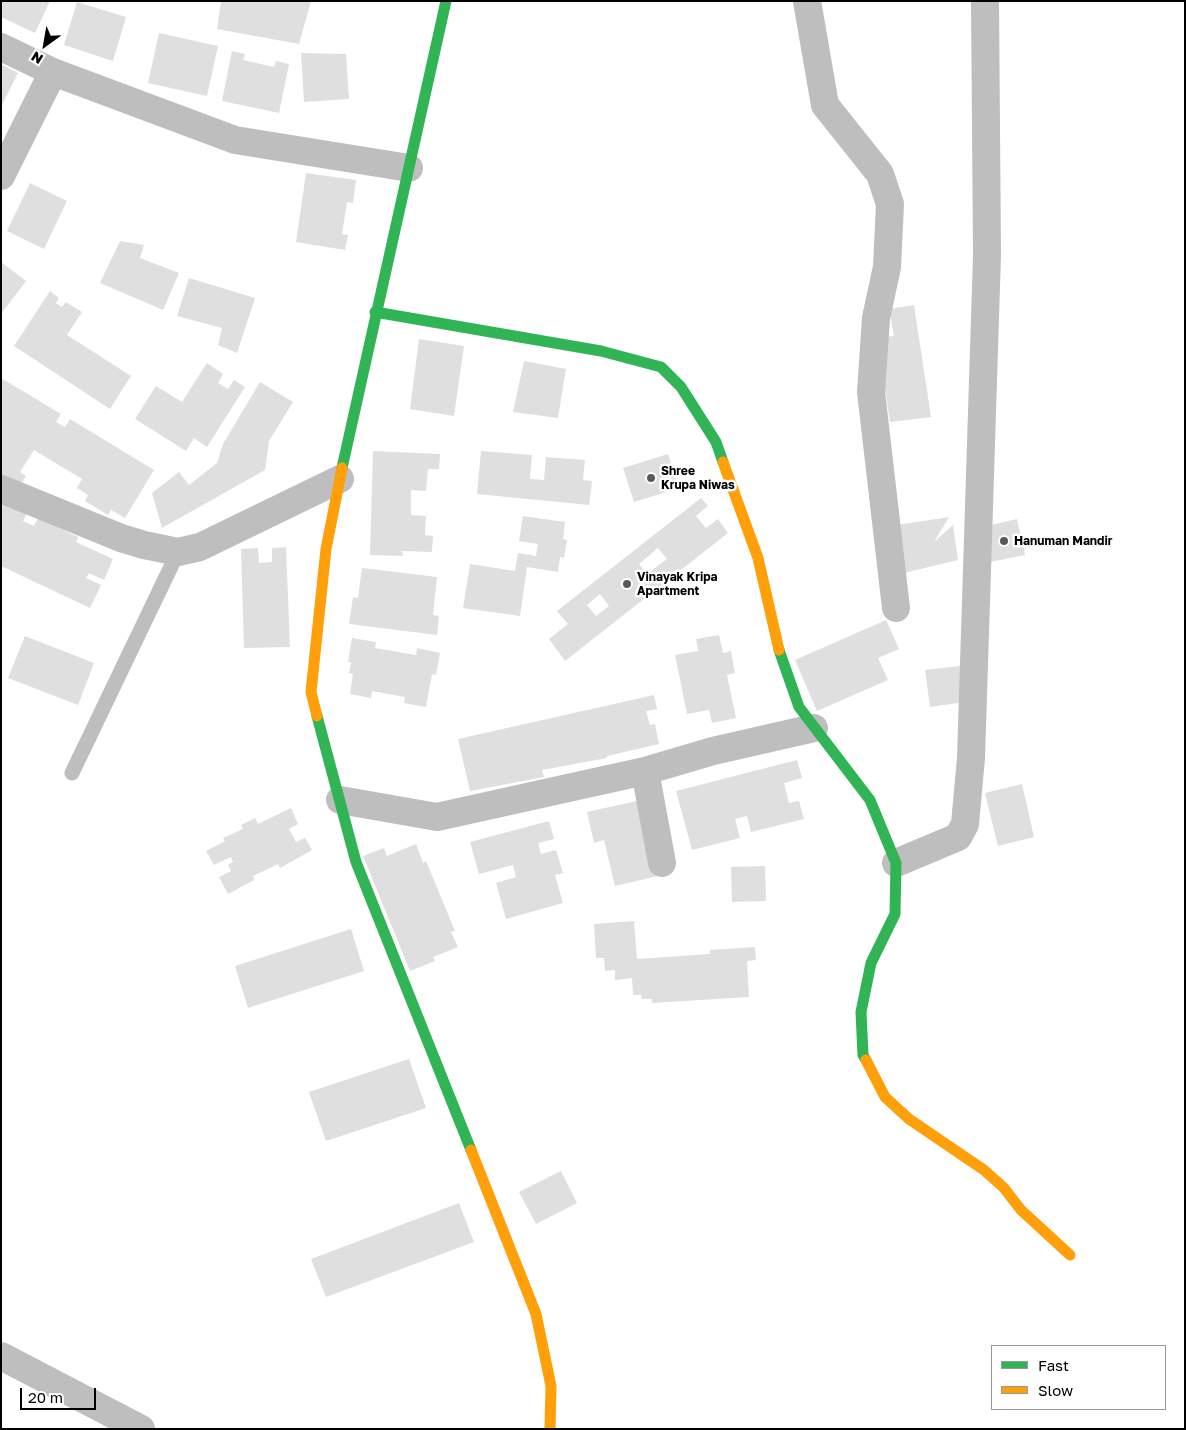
<!DOCTYPE html>
<html>
<head>
<meta charset="utf-8">
<style>
	body { margin:0 }
	#map { position:relative; width:1186px; height:1430px; overflow:hidden; background:#fff; font-family:"Golos Text",sans-serif }
	canvas { display:block }
	.frame { position:absolute; inset:0; border:2px solid #000; pointer-events:none }
	.legend { position:absolute; left:991px; top:1345px; width:175px; height:65px; box-sizing:border-box; background:#fff; border:1px solid #999; margin:0; padding:6px 9px; list-style:none; font-size:15px; color:#000 }
	.legend li { display:flex; align-items:center; gap:10px; height:25px }
	.legend b { width:25px; border:1px solid #999 }
	.north { position:absolute; left:20px; top:20px; width:50px; height:50px; -webkit-text-stroke:4px #fff; paint-order:stroke; rotate:212deg; font-size:14px; font-weight:700; line-height:20px; text-align:center; color:#000 }
	.north::after { content:''; display:block; margin:auto; width:18px; height:22px; background:#000; clip-path:polygon(50% 0,100% 100%,50% 72%,0 100%) }
	.scale { position:absolute; left:20px; top:1388px; width:76px; height:22px; box-sizing:border-box; border:2px solid #000; border-top:0; padding-left:6px; font-size:15px; line-height:18px; white-space:nowrap; color:#000; -webkit-text-stroke:4px #fff; paint-order:stroke }
</style>
</head>
<body>
<div id="map">
<canvas width="1186" height="1430"></canvas>
<div class="frame"></div>
<ul class="legend">
<li><b style="height:6px;background:#30b455"></b>Fast</li>
<li><b style="height:6px;background:#ff9f0a"></b>Slow</li>
</ul>
<div class="north">N</div>
<div class="scale">20 m</div>
</div>
<script>
const ctx = document.querySelector('canvas').getContext('2d');
ctx.lineJoin = 'round';
function fill(path, color) { ctx.fillStyle = color; ctx.fill(path, 'evenodd'); }
function trace(path, color, width, dash) { ctx.strokeStyle = color; ctx.lineWidth = width; ctx.lineCap = dash ? 'butt' : 'round'; ctx.setLineDash(dash || []); ctx.stroke(path); }
function drawText(font, color, halo, rows, align = 'center') {
  ctx.font = font + ' "Golos Text",sans-serif'; ctx.lineWidth = 5; ctx.setLineDash([]); ctx.textBaseline = 'middle'; ctx.strokeStyle = halo; ctx.fillStyle = color; for (const [text, x, y, turn = 0] of rows) {
    ctx.save(); ctx.translate(x, y); ctx.rotate((+turn || 0) * Math.PI / 180); ctx.textAlign = isNaN(turn) ? turn : align; if (halo) ctx.strokeText(text, 0, 0); ctx.fillText(text, 0, 0); ctx.restore();
  }
}
fill(new Path2D(`
	M1 1H50L35 33 1 17Z
	M221 1H311L299 44 217 29Z
	M77 2 126 17 113 61 64 45Z
	M159 33 218 46 207 96 148 83Z
	M232 51 245 54 243 60 274 67 276 61 289 64 279 113 222 101Z
	M301 53 346 54 349 99 304 102Z
	M1 64 18 73 1 107Z
	M306 173 356 180 353 203 347 202 342 234 348 235 345 250 296 242Z
	M30 183 67 201 44 249 7 231Z
	M120 241 144 245 140 258 179 273 163 310 100 283Z
	M1 262 26 281 1 314Z
	M189 278 255 298 237 353 218 345 222 328 177 316Z
	M50 291 59 298 56 303 62 307 66 302 82 312 67 335 131 376 110 409 14 346Z
	M914 305 931 417 890 422 877 338 894 336 889 309Z
	M419 339 464 346 454 416 410 409Z
	M524 361 566 369 558 418 513 412Z
	M207 363 223 374 218 383 228 389 234 380 245 387 207 447 194 438 186 451 135 419 156 386 182 402Z
	M1 378 61 414 56 422 65 427 70 419 154 470 125 518 111 510 108 515 85 501 88 495 77 488 82 479 34 450 20 472 26 476 18 489 1 478Z
	M260 382 293 402 269 441 265 470 162 528 152 493 179 472 189 485 217 463 223 444Z
	M373 451 440 454 439 469H428L426 491 411 490V515L426 516 425 535 433 536 432 552 402 551 403 556 370 555Z
	M481 451 532 455 530 479 544 480 546 457 585 460 583 480 592 481 589 505 477 494Z
	M668 454 679 488 634 502 623 468Z
	M1 496 29 509 23 521 34 526 38 518 78 537 76 542 113 559 104 580 89 573 86 578 101 585 90 608 1 566Z
	M701 498 708 506 696 516 706 528 718 519 728 533 565 661 549 639 568 624 557 611ZM658 548 667 559 647 574 639 564ZM600 594 609 606 596 616 587 605Z
	M523 516 565 522 563 539 567 540 564 558 560 557 558 572 527 567 520 616 463 608 470 564 515 571 518 553 536 556 538 544 519 541Z
	M949 517 934 542 953 525 958 560 904 573 897 525Z
	M1017 519 1025 555 990 562 982 527Z
	M286 547 290 647 244 648 241 549 258 548 259 563 272 562V548Z
	M362 568 437 577 433 615 439 616 437 635 349 624 353 597 358 598Z
	M886 620 899 649 878 658 888 680 817 711 795 660Z
	M719 635 723 653 731 651 735 673 727 675 736 718 712 723 709 710 687 714 675 655 698 651 696 639Z
	M25 636 94 663 78 705 8 678Z
	M352 638 376 642 375 648 416 655 417 648 440 653 436 675 432 674 426 707 404 703 405 697 372 691 371 698 350 694 353 674 349 673 351 662H348Z
	M960 666 965 702 930 707 925 670Z
	M654 695 657 709 646 711 650 725 655 724 659 744 607 756V758L542 770 544 777 470 791 458 739Z
	M797 760 802 778 784 783 789 803 799 801 804 819 751 832 747 816 735 819 740 838 692 850 676 791Z
	M1022 784 1034 837 998 846 985 793Z
	M641 800 658 876 615 886 604 840 594 843 587 812Z
	M291 808 298 824 289 829 296 842 305 838 312 850 280 868 278 864 253 876 254 880 228 894 219 877 231 871 228 865 233 862 231 857 214 865 206 851 225 841 223 838 243 829 241 825 255 818 258 824Z
	M549 821 554 839 538 843 541 854 556 850 563 873 555 875 563 903 506 919 496 883 516 877 513 865 479 874 470 842Z
	M416 844 423 863 426 861 455 931 451 932 458 947 433 957 435 961 410 971 363 856 384 848 387 856Z
	M765 866 766 901 732 902 731 867Z
	M634 921 637 959 710 954V950L755 947 756 960 747 961 749 997 652 1003V999H642L641 995H633L632 978 615 980V970L605 971 604 958H596L594 924Z
	M351 929 364 971 248 1008 235 966Z
	M409 1059 426 1108 326 1141 309 1092Z
	M561 1171 577 1203 536 1224 519 1192Z
	M459 1203 474 1242 326 1297 311 1259Z`), '#dfdfdf');
trace(new Path2D(`
	M72 773 178 552`), '#bebebe', 15);
trace(new Path2D(`
	M807 1 825 105 880 174 890 204 887 267 876 318 871 392 896 608
	M1 47 53 72 235 140 409 168
	M1 176 53 72
	M1 489 121 538 144 545 178 552 200 547 340 479
	M645 771 713 751 814 728
	M340 800 437 817 645 771 662 863
	M896 863 958 837 965 824 971 758 987 255 985 1
	M1 1356 141 1429`), '#bebebe', 28);
trace(new Path2D(`
	M375 312 601 351 661 367 681 387 716 442 723 462
	M342 468 446 1
	M779 650 799 707 870 800 896 863 895 914 871 963 861 1012 863 1055 866 1060
	M317 716 356 862 471 1150`), '#30b455', 11);
trace(new Path2D(`
	M723 462 758 558 779 650
	M317 716 311 692 326 549 342 468
	M866 1060 885 1097 909 1119 984 1170 1004 1188 1021 1210 1070 1255
	M471 1150 536 1314 551 1386 550 1429`), '#ff9f0a', 11);
for (const [x, y, r, color] of [
	[651,478,5,"#595959"],
	[1004,541,5,"#595959"],
	[627,584,5,"#595959"]
]) { const dot = new Path2D(); dot.arc(x, y, r, 0, 2 * Math.PI); ctx.fillStyle = color; ctx.fill(dot); trace(dot, '#fff', 2); }
drawText('bold 12px', '#000', '#fff', [
	["Shree",661,471],
	["Krupa Niwas",661,485],
	["Hanuman Mandir",1014,541],
	["Vinayak Kripa",637,577],
	["Apartment",637,591]
], 'left');
</script>
</body>
</html>
